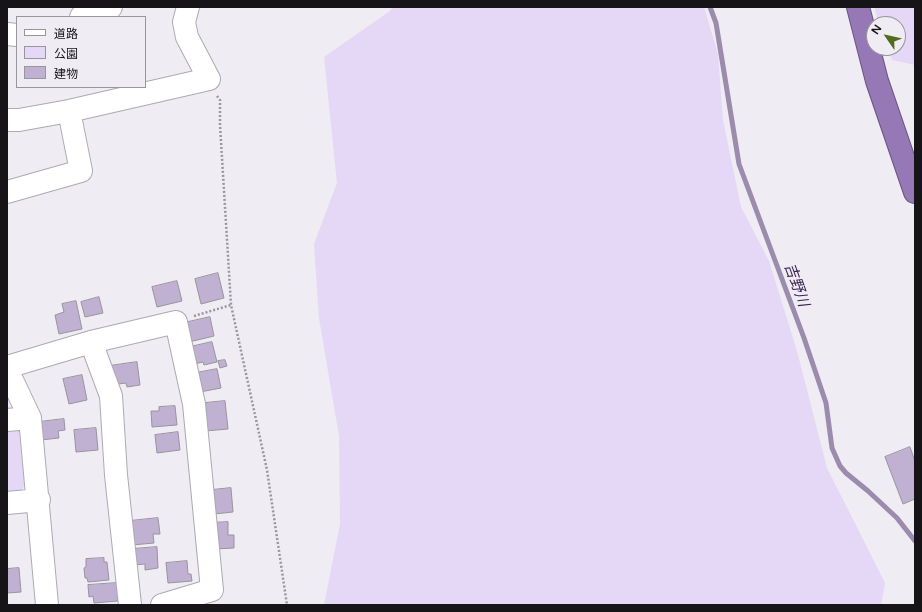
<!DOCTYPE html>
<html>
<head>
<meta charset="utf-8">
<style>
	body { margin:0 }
	#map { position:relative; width:922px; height:612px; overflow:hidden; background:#efecf4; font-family:"Varela Round","Noto Sans JP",sans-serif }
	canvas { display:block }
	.frame { position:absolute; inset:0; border:8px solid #161417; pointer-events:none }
	.legend { position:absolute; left:16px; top:16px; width:130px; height:72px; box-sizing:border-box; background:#efecf4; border:1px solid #98969c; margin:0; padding:5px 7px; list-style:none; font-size:12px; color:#161417 }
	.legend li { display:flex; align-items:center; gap:8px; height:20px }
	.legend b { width:20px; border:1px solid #98969c }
	.north { position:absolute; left:866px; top:16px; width:40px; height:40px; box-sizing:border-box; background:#efecf4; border:1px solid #98969c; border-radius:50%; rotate:304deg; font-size:11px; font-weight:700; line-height:16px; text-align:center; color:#161417 }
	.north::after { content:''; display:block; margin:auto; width:14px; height:18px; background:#526c1d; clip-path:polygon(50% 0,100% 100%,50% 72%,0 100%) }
</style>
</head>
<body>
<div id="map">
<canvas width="922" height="612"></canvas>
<div class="frame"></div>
<ul class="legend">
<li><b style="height:5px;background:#fff"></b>道路</li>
<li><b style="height:11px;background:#e5d7f6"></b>公園</li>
<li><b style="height:11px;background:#c0b0d2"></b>建物</li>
</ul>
<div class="north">N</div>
</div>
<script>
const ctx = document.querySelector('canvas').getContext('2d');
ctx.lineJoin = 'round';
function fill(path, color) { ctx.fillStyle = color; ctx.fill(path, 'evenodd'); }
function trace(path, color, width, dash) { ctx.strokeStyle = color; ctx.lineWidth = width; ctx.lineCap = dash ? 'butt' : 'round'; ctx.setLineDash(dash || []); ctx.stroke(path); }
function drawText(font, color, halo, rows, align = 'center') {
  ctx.font = font + ' "Varela Round","Noto Sans JP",sans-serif'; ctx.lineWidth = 3; ctx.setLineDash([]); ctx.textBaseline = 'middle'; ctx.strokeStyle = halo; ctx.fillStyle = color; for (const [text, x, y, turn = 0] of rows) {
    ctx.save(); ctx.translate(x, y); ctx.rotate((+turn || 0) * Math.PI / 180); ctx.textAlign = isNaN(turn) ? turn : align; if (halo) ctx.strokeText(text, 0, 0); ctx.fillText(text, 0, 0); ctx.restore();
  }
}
fill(new Path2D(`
	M393 7H704L718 54 723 120 741 207 769 261 797 351 827 468 885 583 881 605H324L340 524 339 436 319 318 314 244 337 183 324 57 390 11Z
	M874 7H915V65L892 60 888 48H898V24H879Z
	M18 424 25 485 20 492 7 494V426Z`), '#e5d7f6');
trace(new Path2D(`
	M710 7 716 23 739 164 804 338 826 403 832 448 840 466 846 473 868 491 897 518 915 541`), '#9b8cad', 5);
const building = new Path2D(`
	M218 273 224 298 201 304 195 279Z
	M177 281 182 301 157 307 152 287Z
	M99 297 103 313 85 317 81 302Z
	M76 301 82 329 59 334 55 315 64 312 62 304Z
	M210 317 214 336 189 342 184 323Z
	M212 342 217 362 204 365 203 362 194 364 190 347Z
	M225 360 227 366 220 368 218 361Z
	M137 362 140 385 127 387 126 383 111 385 109 366Z
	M217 369 221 388 200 392 196 373Z
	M82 375 87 400 69 404 63 379Z
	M225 401 228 429 205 431 203 409H206L205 403Z
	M175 406 177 425 152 427 151 411H159V407Z
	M64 419 65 430 58 431 59 438 41 440 39 422Z
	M96 428 98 450 76 452 74 430Z
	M178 432 180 450 157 453 155 435Z
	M910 447 915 461V499L903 504 885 457Z
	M231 488 233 512 214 514 212 490Z
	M158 518 160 534H153L154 543 132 545 130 521Z
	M228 522V535H234V548L215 549 211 523Z
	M157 547 158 568 145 570V564L134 565 133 549Z
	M104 558V562H107L109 580 88 582 87 578H85L84 568 86 567V559Z
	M187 561 188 574H191L192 581 168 583 166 563Z
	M19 568 21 592 7 593V569Z
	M117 583 118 601 94 603 93 596 89 597 88 585Z`);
fill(building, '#c0b0d2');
trace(building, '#98949c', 1);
const minor = new Path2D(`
	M81 17 111 7
	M7 34 17 35
	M7 120H19L69 111 209 79 187 37 184 22 188 7
	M7 192 81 171 69 111
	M91 342 111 396 116 475 130 605
	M7 367 91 342 176 322 194 404 212 590 162 605
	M7 372 13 382 30 418 47 605
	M7 420 30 418
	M7 503 39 500`);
const highway = new Path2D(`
	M858 7 877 81 915 192`);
trace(minor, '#ada9b1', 24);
trace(highway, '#69557f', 24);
trace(new Path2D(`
	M217 96 220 100V125L231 305 267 470 287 605
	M194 316 231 305`), '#99969c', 2.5, [2, 2]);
trace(minor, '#fff', 22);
trace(highway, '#9678b7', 22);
drawText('italic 15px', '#3b2551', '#efecf4', [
	["吉野川",796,285,70]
]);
</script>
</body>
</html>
